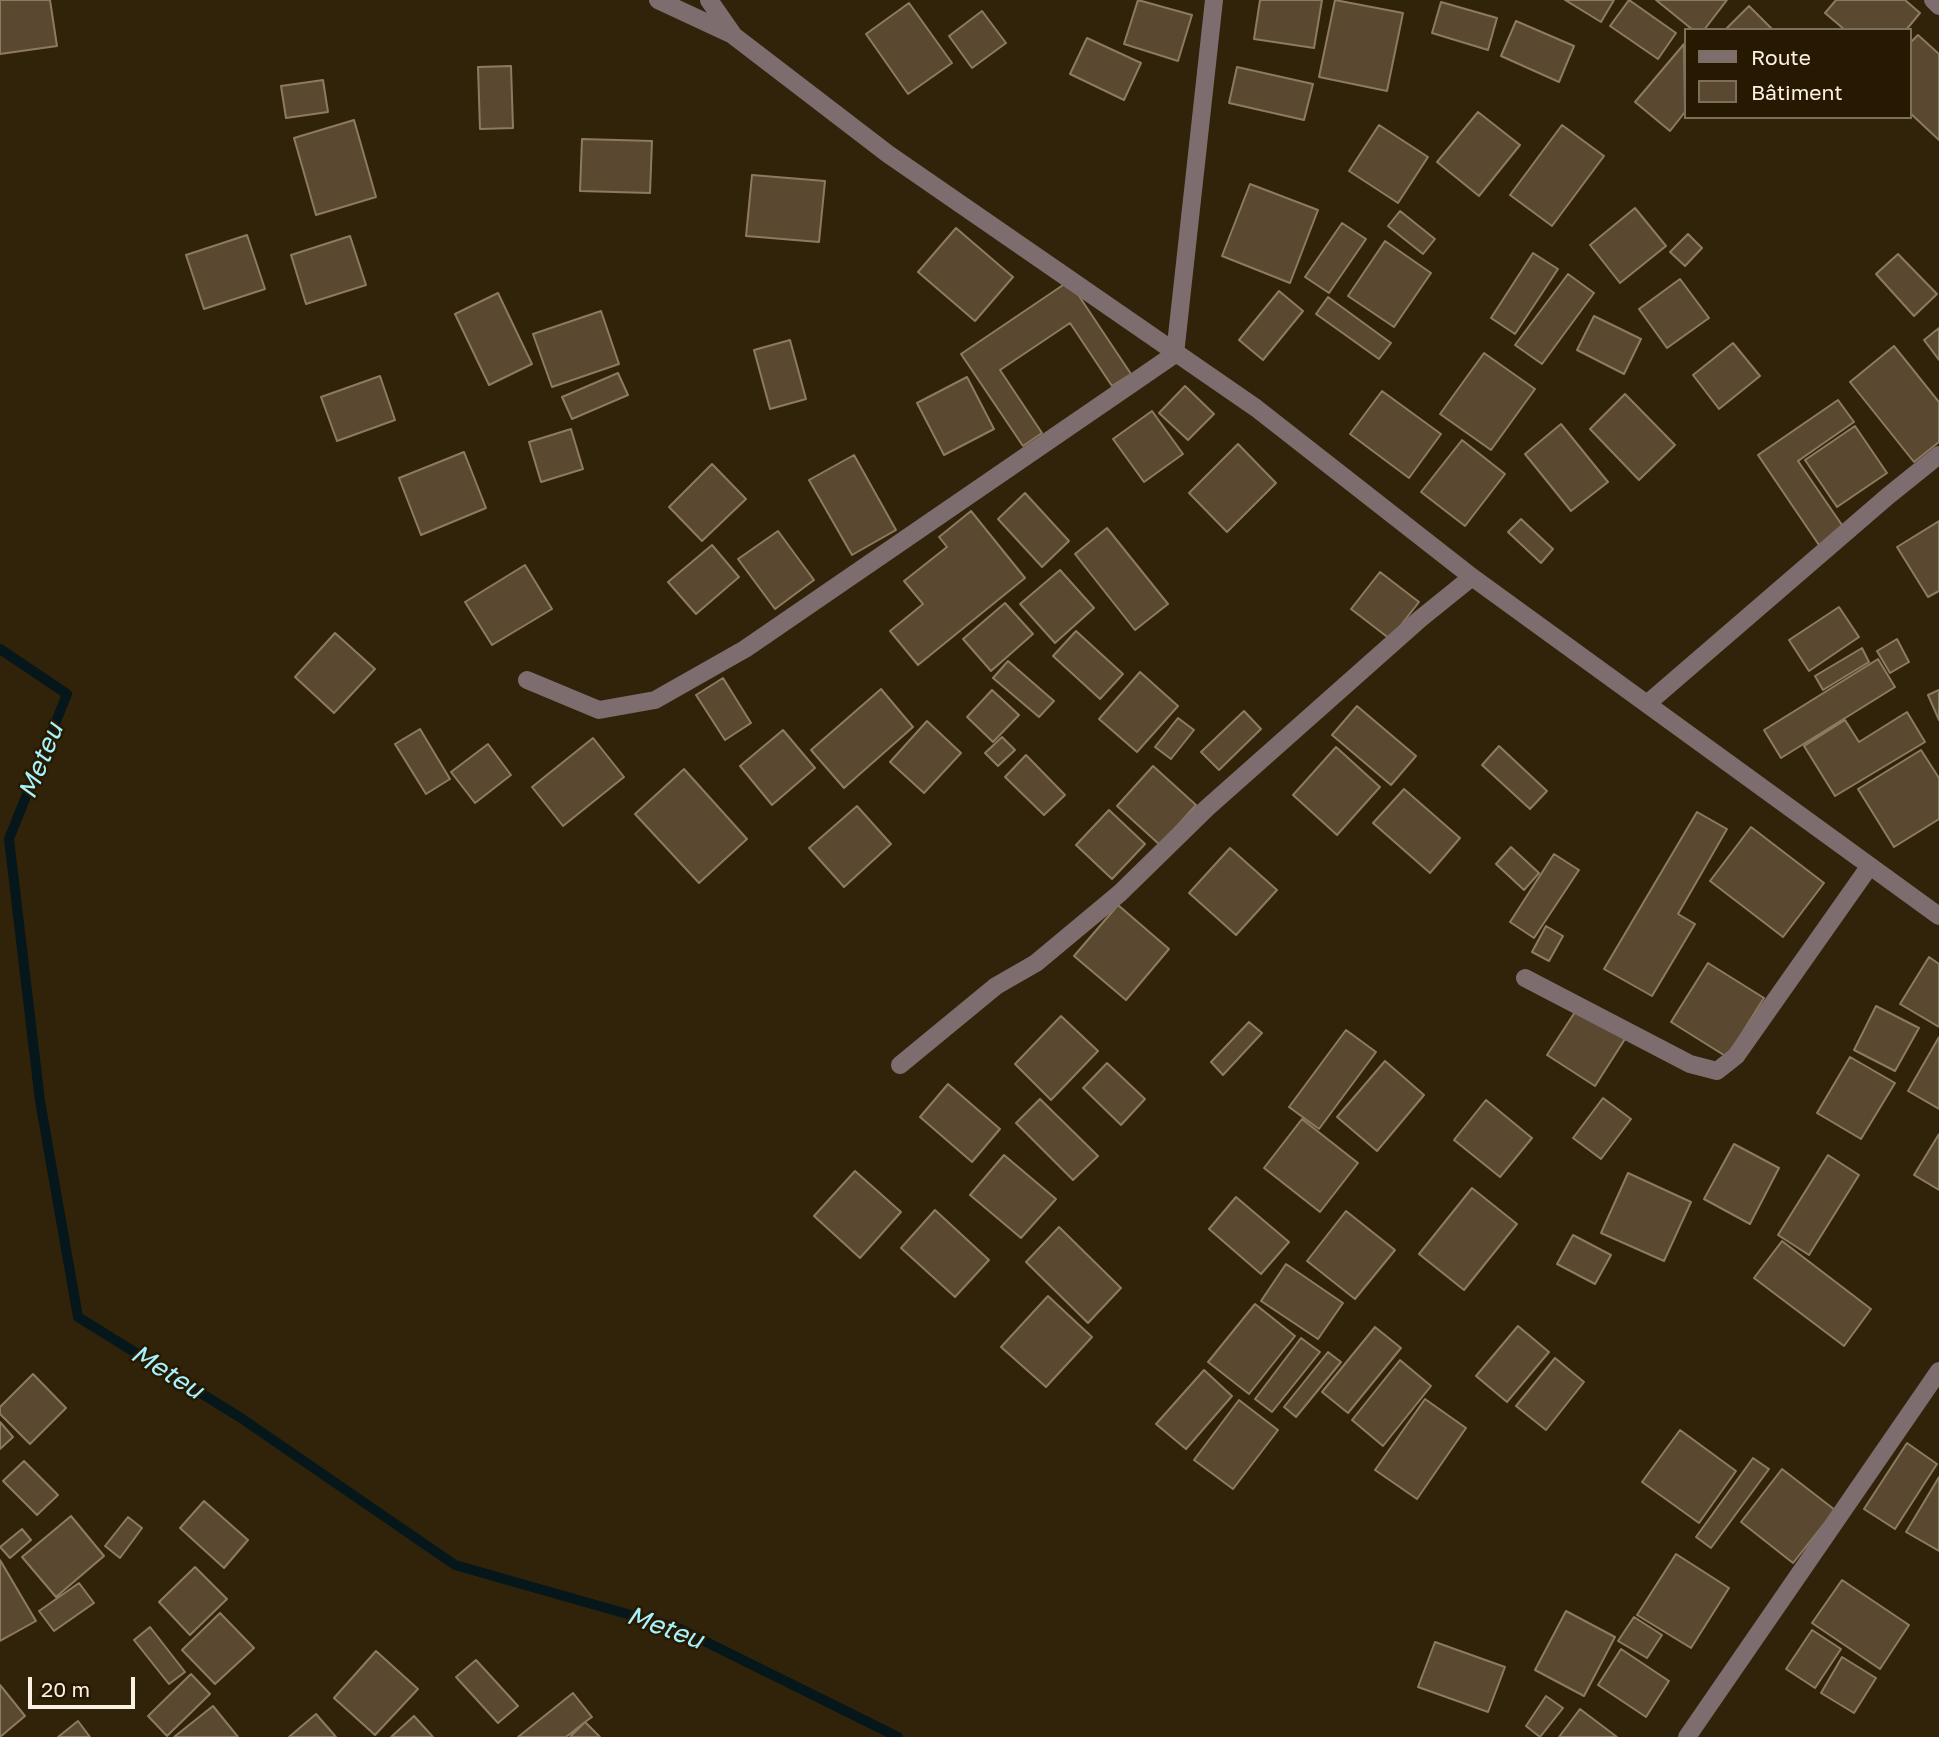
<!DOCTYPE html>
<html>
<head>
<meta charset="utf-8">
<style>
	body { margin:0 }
	#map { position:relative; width:1939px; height:1737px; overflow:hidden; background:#312309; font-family:"Golos Text",sans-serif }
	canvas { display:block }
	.legend { position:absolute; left:1684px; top:28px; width:228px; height:91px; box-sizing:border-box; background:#271901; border:2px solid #7c6f5b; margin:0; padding:9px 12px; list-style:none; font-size:21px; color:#fbf1e2 }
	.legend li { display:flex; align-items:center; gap:14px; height:35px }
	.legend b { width:35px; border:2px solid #7c6f5b }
	.scale { position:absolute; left:28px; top:1677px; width:107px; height:32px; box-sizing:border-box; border:4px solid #fbf1e2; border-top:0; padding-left:9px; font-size:21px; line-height:24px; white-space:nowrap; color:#fbf1e2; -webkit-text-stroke:5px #271901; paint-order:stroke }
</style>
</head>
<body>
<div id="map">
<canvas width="1939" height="1737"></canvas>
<ul class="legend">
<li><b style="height:9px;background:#7d6d6e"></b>Route</li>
<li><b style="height:19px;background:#5a4930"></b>Bâtiment</li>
</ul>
<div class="scale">20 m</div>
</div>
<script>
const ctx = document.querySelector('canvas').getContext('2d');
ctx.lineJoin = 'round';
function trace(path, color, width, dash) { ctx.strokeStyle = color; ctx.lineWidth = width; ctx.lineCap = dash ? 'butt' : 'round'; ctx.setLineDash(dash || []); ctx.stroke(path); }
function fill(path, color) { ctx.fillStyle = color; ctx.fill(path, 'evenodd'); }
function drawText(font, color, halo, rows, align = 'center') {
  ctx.font = font + ' "Golos Text",sans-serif'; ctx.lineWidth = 5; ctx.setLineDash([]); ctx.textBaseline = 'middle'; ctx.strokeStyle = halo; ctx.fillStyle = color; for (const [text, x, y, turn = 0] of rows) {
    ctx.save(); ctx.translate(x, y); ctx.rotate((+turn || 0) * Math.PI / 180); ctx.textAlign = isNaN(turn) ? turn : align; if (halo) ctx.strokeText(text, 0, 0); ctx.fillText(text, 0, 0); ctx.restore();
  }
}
trace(new Path2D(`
	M0 649 67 694 9 839 40 1101 78 1317 241 1418 455 1565 680 1629 898 1737`), '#05171a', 10);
const building = new Path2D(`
	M0 0H50L57 46 0 54Z
	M1138 0 1192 15 1178 61 1124 44Z
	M1260 0H1322L1314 48 1254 39Z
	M1335 0 1403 13 1387 91 1319 77Z
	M1565 0H1614L1601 22Z
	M1629 0 1676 33 1658 59 1610 26Z
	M1656 0H1727L1704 30H1693Z
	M1836 0H1905L1920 13 1906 30H1845L1825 13Z
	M1441 2 1497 18 1488 50 1432 33Z
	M909 3 952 63 908 94 866 34Z
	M1749 6 1773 30H1725Z
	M982 11 1006 43 972 68 949 36Z
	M1516 21 1574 46 1559 82 1501 56Z
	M1918 35 1939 54V140L1909 112V44Z
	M1087 38 1141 63 1124 100 1070 74Z
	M1684 44 1685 112 1670 131 1635 102Z
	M511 66 513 128 480 129 478 67Z
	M1237 67 1313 84 1304 120 1229 103Z
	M323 80 328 112 286 118 281 86Z
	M1478 112 1520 145 1479 196 1437 162Z
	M354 120 376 197 316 215 294 138Z
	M1379 125 1428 157 1398 203 1349 171Z
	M1562 125 1604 156 1552 226 1510 195Z
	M582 139 652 141 650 193 580 191Z
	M752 175 825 181 819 242 746 236Z
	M1250 184 1318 210 1290 283 1222 256Z
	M1635 208 1666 246 1620 283 1590 245Z
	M1400 211 1435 239 1423 254 1388 226Z
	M1342 223 1366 239 1329 293 1305 277Z
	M956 228 1013 277 975 321 918 272Z
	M1688 234 1702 248 1685 266 1670 252Z
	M247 235 265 289 204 309 186 255Z
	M350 236 366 285 306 304 291 255Z
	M1385 241 1431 273 1394 327 1348 296Z
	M1533 253 1558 269 1515 334 1491 318Z
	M1898 254 1937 294 1914 316 1876 274Z
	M1568 274 1594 293 1542 364 1515 345Z
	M1680 279 1709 318 1667 348 1639 309Z
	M1069 281 1131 374 1112 386 1070 323 1000 370 1042 433 1023 446 961 354Z
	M1279 291 1303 311 1263 360 1239 340Z
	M498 293 532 364 489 385 455 314Z
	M1328 297 1391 343 1379 359 1316 314Z
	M601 311 619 364 552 387 533 334Z
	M1594 316 1641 339 1624 374 1577 350Z
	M1939 328V360L1924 340Z
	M790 340 806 399 770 409 754 350Z
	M1733 343 1760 376 1719 409 1693 375Z
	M1894 346 1939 402V442L1914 462 1850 382Z
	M1484 353 1535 389 1491 450 1440 414Z
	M618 373 628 395 572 419 562 397Z
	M380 376 395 420 337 441 321 397Z
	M967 377 994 429 944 455 917 403Z
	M1185 386 1214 414 1188 440 1159 413Z
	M1382 391 1441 434 1409 478 1350 434Z
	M1625 394 1675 445 1639 480 1590 429Z
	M1838 400 1854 422 1798 461 1844 528 1819 545 1758 455Z
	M1152 411 1183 454 1144 482 1113 439Z
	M1561 424 1608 482 1571 511 1525 454Z
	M1855 426 1887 473 1837 507 1805 460Z
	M571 429 583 469 541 482 529 442Z
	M1462 440 1505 474 1465 526 1421 492Z
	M1238 444 1276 483 1227 532 1189 493Z
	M464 452 486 508 421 535 399 478Z
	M854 455 896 530 852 555 809 480Z
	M712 464 746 499 702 541 669 507Z
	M1025 493 1069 541 1042 567 998 519Z
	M971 511 1025 578 918 665 890 631 923 604 904 581 947 547 939 537Z
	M1521 519 1553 549 1541 563 1508 532Z
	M1939 521V591L1928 597 1897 547Z
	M1107 528 1168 604 1135 630 1075 554Z
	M778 531 814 580 775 609 738 559Z
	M712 545 739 577 696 614 668 582Z
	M525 565 552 609 492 645 465 602Z
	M1060 570 1094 608 1055 643 1020 604Z
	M1380 572 1419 602 1390 639 1351 609Z
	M1005 603 1033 634 991 671 963 639Z
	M1839 607 1859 637 1809 671 1789 640Z
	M1076 631 1123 674 1100 699 1053 656Z
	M335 633 375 669 334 713 295 677Z
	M1897 639 1909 662 1890 673 1877 651Z
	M1862 648 1869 662 1823 690 1815 676Z
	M1878 659 1895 687 1781 758 1764 730Z
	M1008 661 1054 701 1039 717 993 678Z
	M1140 672 1178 706 1137 752 1099 719Z
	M723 678 751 723 725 740 696 695Z
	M881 689 913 727 844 788 811 750Z
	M992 690 1019 715 993 742 967 717Z
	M1939 690V720L1928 695Z
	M1357 706 1416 756 1391 785 1332 735Z
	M1244 711 1261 729 1219 770 1201 752Z
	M1907 712 1925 742 1835 796 1804 746 1845 720 1859 742Z
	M1178 718 1194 730 1171 759 1155 747Z
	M927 721 961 753 924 793 890 762Z
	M420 729 450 779 426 794 395 744Z
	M783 730 815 768 772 805 740 766Z
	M1002 737 1015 750 998 766 985 753Z
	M593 738 624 777 563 826 532 787Z
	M488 744 511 775 475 803 451 772Z
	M1499 746 1547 791 1530 809 1482 765Z
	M1336 747 1380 787 1337 835 1293 795Z
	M1921 750 1939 778V819L1894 847 1858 789Z
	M1026 755 1065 795 1044 815 1005 777Z
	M1153 766 1196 805 1160 845 1117 806Z
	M684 769 747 839 699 883 635 814Z
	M1404 789 1460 838 1430 873 1373 823Z
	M857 806 891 844 844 887 809 848Z
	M1109 810 1145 844 1112 879 1076 845Z
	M1697 812 1727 829 1678 914 1695 924 1652 996 1604 969Z
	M1751 827 1824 883 1783 937 1710 881Z
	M1511 847 1539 873 1524 890 1496 864Z
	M1230 848 1277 890 1236 935 1189 893Z
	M1554 854 1579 870 1534 938 1510 922Z
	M1118 905 1169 949 1126 1000 1074 956Z
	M1546 926 1563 936 1549 961 1532 952Z
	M1929 957 1939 964V1027L1900 1004Z
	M1708 963 1764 998 1727 1057 1671 1022Z
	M1876 1006 1919 1028 1895 1071 1854 1050Z
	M1577 1009 1625 1039 1595 1086 1547 1055Z
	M1061 1016 1098 1051 1051 1100 1015 1064Z
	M1249 1022 1262 1033 1223 1075 1211 1062Z
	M1346 1030 1376 1052 1319 1129 1289 1107Z
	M1939 1037V1109L1908 1091Z
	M1850 1057 1895 1083 1861 1139 1817 1113Z
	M1385 1061 1424 1095 1377 1151 1337 1117Z
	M1107 1063 1145 1099 1121 1125 1083 1088Z
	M948 1084 1000 1129 972 1162 920 1117Z
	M1603 1098 1631 1119 1601 1159 1573 1138Z
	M1040 1099 1098 1156 1073 1180 1016 1123Z
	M1486 1100 1532 1138 1500 1177 1454 1140Z
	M1302 1119 1358 1163 1320 1212 1264 1168Z
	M1939 1134V1190L1914 1175Z
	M1734 1144 1779 1168 1750 1224 1704 1199Z
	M1004 1155 1056 1199 1021 1238 970 1195Z
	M1828 1155 1859 1175 1809 1255 1778 1235Z
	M855 1171 901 1212 860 1258 814 1216Z
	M1628 1173 1691 1202 1664 1261 1601 1233Z
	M1472 1188 1517 1224 1464 1290 1419 1254Z
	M1236 1197 1289 1242 1261 1274 1209 1229Z
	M935 1210 989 1260 955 1297 901 1248Z
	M1346 1211 1395 1250 1355 1299 1307 1261Z
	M1059 1227 1121 1288 1088 1323 1026 1262Z
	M1573 1235 1611 1255 1595 1284 1557 1264Z
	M1782 1241 1871 1309 1844 1346 1754 1278Z
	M1286 1264 1343 1303 1318 1339 1261 1301Z
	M1048 1296 1092 1337 1046 1387 1001 1347Z
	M1255 1304 1295 1336 1249 1394 1208 1362Z
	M1518 1326 1549 1352 1507 1402 1476 1376Z
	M1375 1327 1401 1348 1348 1413 1322 1392Z
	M1301 1338 1320 1352 1272 1412 1255 1399Z
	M1328 1352 1341 1362 1296 1417 1284 1407Z
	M1555 1358 1584 1382 1546 1430 1516 1406Z
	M1400 1360 1431 1386 1383 1446 1352 1420Z
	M1204 1370 1232 1396 1186 1449 1156 1424Z
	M33 1374 66 1408 30 1444 0 1414V1407Z
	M1425 1399 1466 1428 1417 1499 1375 1470Z
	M1239 1400 1278 1430 1233 1489 1194 1460Z
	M0 1422 13 1437 0 1449Z
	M1680 1430 1736 1471 1699 1523 1642 1482Z
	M1907 1443 1937 1464 1895 1529 1864 1509Z
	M1753 1458 1769 1469 1711 1548 1696 1537Z
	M24 1461 58 1495 37 1515 3 1481Z
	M1782 1469 1835 1510 1793 1563 1741 1522Z
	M1939 1477V1551L1906 1532Z
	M204 1501 248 1540 224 1568 180 1528Z
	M71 1516 104 1556 56 1597 22 1557Z
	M128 1517 142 1528 120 1558 105 1546Z
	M22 1529 31 1540 10 1558 0 1547Z
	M1676 1554 1729 1588 1691 1648 1637 1615Z
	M0 1560 36 1621 0 1641Z
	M195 1567 227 1599 190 1635 159 1602Z
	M1842 1580 1909 1625 1880 1669 1812 1623Z
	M79 1583 94 1603 54 1631 39 1611Z
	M1566 1611 1615 1637 1584 1696 1535 1670Z
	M220 1613 254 1648 215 1684 182 1650Z
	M1634 1617 1662 1635 1647 1658 1618 1641Z
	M150 1627 185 1672 169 1684 134 1640Z
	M1812 1630 1841 1649 1815 1688 1786 1669Z
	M1435 1642 1505 1667 1488 1712 1418 1687Z
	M1621 1649 1669 1681 1646 1717 1598 1685Z
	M376 1651 418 1689 375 1735 334 1698Z
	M1842 1657 1876 1678 1854 1713 1821 1693Z
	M476 1660 518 1706 498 1723 456 1677Z
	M191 1674 210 1694 167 1736 148 1716Z
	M0 1685 25 1716 0 1737Z
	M573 1693 592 1717 585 1722 566 1737H518Z
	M1546 1696 1563 1708 1540 1737 1526 1726Z
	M213 1706 238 1737H174Z
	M1580 1709 1617 1737H1559Z
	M316 1714 336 1737H289Z
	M414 1716 433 1737H391Z
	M78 1721 90 1737H58Z
	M585 1722 600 1737H570Z`);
fill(building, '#5a4930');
trace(building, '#8d7b60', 2);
trace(new Path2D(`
	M658 0 731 34
	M709 0 734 36 888 154 1256 408 1472 577 1939 916
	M1933 0 1939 6
	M527 680 599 710 655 700 745 649 1175 354 1214 0
	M1648 703 1888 496 1939 455
	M1525 978 1690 1064 1717 1071 1736 1056 1869 867
	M900 1065 996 986 1036 963 1120 893 1207 808 1420 619 1472 577
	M1687 1737 1939 1371`), '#7d6d6e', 18);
drawText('italic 26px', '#a6f2fd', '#271901', [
	["Meteu",41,761,-68],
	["Meteu",167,1372,32],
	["Meteu",665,1628,20]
]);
</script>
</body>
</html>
